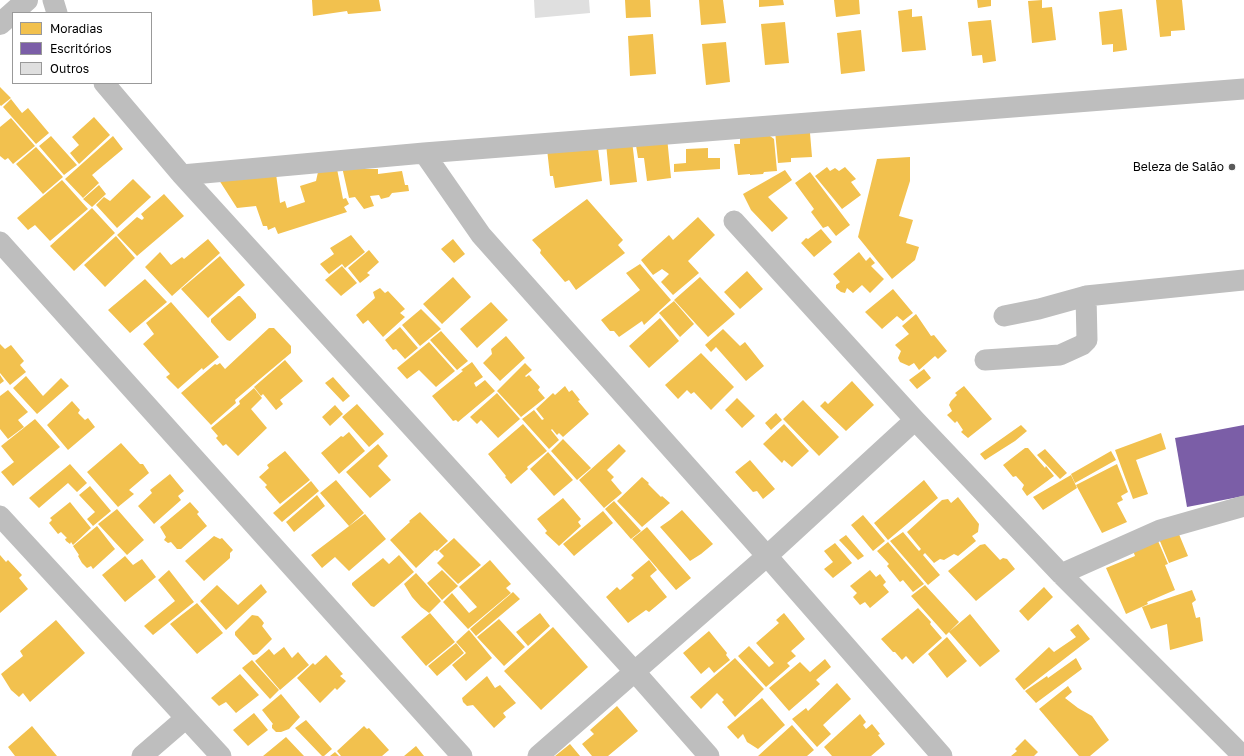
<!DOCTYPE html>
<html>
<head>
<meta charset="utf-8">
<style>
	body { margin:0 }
	#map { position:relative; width:1244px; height:756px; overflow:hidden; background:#fff; font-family:"Golos Text",sans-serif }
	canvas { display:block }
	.legend { position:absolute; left:12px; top:12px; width:140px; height:72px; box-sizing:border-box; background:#fff; border:1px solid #999; margin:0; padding:5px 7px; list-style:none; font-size:12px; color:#000 }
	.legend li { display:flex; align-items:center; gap:8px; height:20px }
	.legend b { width:20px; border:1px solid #999 }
</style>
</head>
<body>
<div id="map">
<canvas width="1244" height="756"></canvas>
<ul class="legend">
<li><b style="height:11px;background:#f2c14e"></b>Moradias</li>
<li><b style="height:11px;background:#7b5ea7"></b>Escritórios</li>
<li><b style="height:11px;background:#dfdfdf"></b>Outros</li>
</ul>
</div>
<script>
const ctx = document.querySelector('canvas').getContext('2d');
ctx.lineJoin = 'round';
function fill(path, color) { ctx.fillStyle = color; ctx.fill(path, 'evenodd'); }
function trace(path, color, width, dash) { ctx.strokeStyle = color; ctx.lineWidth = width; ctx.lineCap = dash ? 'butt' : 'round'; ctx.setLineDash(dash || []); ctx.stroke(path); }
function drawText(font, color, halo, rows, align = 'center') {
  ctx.font = font + ' "Golos Text",sans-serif'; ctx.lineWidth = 4; ctx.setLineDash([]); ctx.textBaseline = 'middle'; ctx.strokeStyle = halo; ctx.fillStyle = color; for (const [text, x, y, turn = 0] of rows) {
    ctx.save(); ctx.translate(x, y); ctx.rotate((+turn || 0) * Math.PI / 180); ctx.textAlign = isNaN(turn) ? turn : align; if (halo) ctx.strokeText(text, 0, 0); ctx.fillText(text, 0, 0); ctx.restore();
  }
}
fill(new Path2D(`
	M312 0H379L381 11 348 14 347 11 313 16Z
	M625 0H650L651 17 626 18Z
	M699 0H723L726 23 701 25Z
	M759 0H783L784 5 759 7Z
	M834 0H859L860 14 836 17Z
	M977 0H991V6L978 8Z
	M1042 0V8L1052 7 1056 40 1032 43 1028 1Z
	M1156 0H1182L1185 30 1171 31V36L1160 37Z
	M912 9V17L922 16 926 50 902 52 898 11Z
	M1122 9 1127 50 1113 52V44L1102 45 1099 12Z
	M991 20 996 61 983 63 982 55 972 56 968 22Z
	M785 22 789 63 765 65 761 24Z
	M861 30 865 71 841 74 837 33Z
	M653 34 656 74 630 76 628 36Z
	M726 42 730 82 706 85 702 44Z
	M0 87 11 98 1 106 0 105Z
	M11 99 22 113 28 108 49 133 36 144 3 107Z
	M94 117 110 135 79 164 70 153 79 145 72 137Z
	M11 118 35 146 13 164 8 158 5 160 0 156V127Z
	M775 131 810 133 812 157 791 158V162L778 163Z
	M51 136 77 165 64 175 39 146Z
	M113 136 123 149 92 175 99 183 83 198 65 179Z
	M740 136H770L774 139 777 171 764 172 763 174 750 175V174L738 175 734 144H740Z
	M667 137 671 178 647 181 644 158H638L635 139Z
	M632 141 637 182 610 185 606 143Z
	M36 147 63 177 43 194 16 164Z
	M598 148 602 181 555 188 553 176H550L547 149Z
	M708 148V158H720V169L674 172V164L686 163V149Z
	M910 157V181L899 216 913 220 906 243 919 247 915 260 892 279 858 237 877 159Z
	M364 165 365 169H378V174L402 171 405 185H408L409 191 392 193 389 197 381 199 379 195 370 196 374 206 364 209 355 197 349 198 342 167Z
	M827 167 830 171 835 168 839 171 845 167 856 179 851 182 861 195 842 209 815 176Z
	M337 169 343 199 346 198 349 204 344 207 347 212 278 234 275 227 268 230 267 226H263L256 206 237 208 219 180 276 174 280 203 285 201 287 208 305 202 300 186 316 181 318 172Z
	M785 170 792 180 768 197 788 218 772 232 751 210 743 194Z
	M810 172 850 225 836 236 828 226 823 228 811 212 814 209 795 183Z
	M133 179 151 197 117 228 96 205 104 197 110 201Z
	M62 180 88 209 50 241 35 225 28 230 17 218Z
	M99 185 106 194 92 207 83 199Z
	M164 194 184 216 137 256 117 235 137 217 142 220 144 218 141 214Z
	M587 199 623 240 618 245 625 253 576 290 569 280 565 282 540 253 541 250 532 240Z
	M92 208 115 233 74 271 50 246Z
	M698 217 715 235 688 261 699 273 673 295 661 282 669 274 662 269 653 275 641 260 669 235 673 240Z
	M821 229 832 242 814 257 801 243 806 238 808 239Z
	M351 235 365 252 345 268 342 264 329 274 320 264 334 254 330 248Z
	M116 236 135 258 105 287 84 265Z
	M208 239 220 253 172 296 145 267 160 252 171 265 182 257 184 259Z
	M453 239 465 254 454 263 441 249Z
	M369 250 379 262 367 273 370 275 360 283 348 268Z
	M859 252 866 261 870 257 875 263 871 266 884 279 870 293 862 285 853 293 847 288 845 293 841 292 836 288V285L840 282 833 274Z
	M220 256 245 285 208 318 181 289Z
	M640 264 671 300 644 325 642 321 619 337 614 331H610L601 320 640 290 626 273Z
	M342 266 357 283 341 296 325 280Z
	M747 271 763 289 740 309 724 292Z
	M453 277 471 297 442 324 423 304Z
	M700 277 735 314 708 337 674 300Z
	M145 279 167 302 130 333 108 310Z
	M380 288 385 293 388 291 405 309 400 313 405 317 383 337 368 320 363 324 356 315 375 298 373 292Z
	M893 289 913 313 903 321 897 316 882 329 865 312Z
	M238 296H240L256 314V318L230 341 227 340 211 322V319Z
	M674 301 694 324 680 337 659 313Z
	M171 302 219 357 203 370 202 368 178 389 166 377 170 374 143 344 154 334 146 323Z
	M491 302 508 320 477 348 460 329Z
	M421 309 441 329 420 346 402 325Z
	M916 314 931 336 934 335 947 351 938 359 935 356 919 370 914 363 909 366 900 362 898 358 901 351 895 345 909 334 902 326Z
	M660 318 679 341 649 368 629 346Z
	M400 327 418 348 405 359 396 349 393 350 385 340Z
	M269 328H274L291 346V353L235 400 236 403 211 425 181 393 215 364 217 365 220 363 225 369Z
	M723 329 740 346 745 342 764 366 746 381 716 347 711 352 705 345Z
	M441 331 468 361 457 370 430 340Z
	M506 336 525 358 500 381 483 363 492 354 491 349Z
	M429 342 455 371 436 387 419 370 407 379 397 368Z
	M0 344 5 349 11 345 24 361 20 365 26 372 10 385 0 373Z
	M701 353 734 387 711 410 694 392 691 394 687 390 678 399 665 385Z
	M285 360 303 381 280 400 283 404 276 410 263 394 261 396 254 387Z
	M472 362 483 377 474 383 476 387 485 380 495 391 458 422 456 420 453 421 432 396 463 371 461 370Z
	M525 363 532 370 525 376 526 377 529 375 540 387 538 390 545 398 521 417 497 391Z
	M924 369 931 378 917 389 909 380Z
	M0 375 4 381 0 384Z
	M26 376 43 396 61 378 69 386 37 414 13 388Z
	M333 377 350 396 343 402 325 383Z
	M852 381 874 405 846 431 820 406 825 401 828 404Z
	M565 386 569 392 572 390 580 400 578 401 589 414 563 437 559 433 557 435 552 429 551 430 559 440 549 449 522 419 534 410 542 420 544 419 536 409 553 393 555 395Z
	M964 386 992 419 968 438 961 432 963 430 957 421 955 423 947 415 952 411 949 405 951 401 957 395 955 393Z
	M254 388 262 398 251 409 267 428 238 456 226 444 223 446 216 438 218 436 211 428 240 404 239 401Z
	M8 390 28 412 18 420 24 427 8 439 0 429V396Z
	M497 393 520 419 498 438 481 420 477 424 470 417Z
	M737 398 755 416 742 428 725 410Z
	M803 400 839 437 819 456 783 419Z
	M72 401 80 410 78 413 85 420 88 418 95 427 68 450 47 425Z
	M357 404 384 434 369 447 342 417Z
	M335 405 343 414 330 426 322 417Z
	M776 413 782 420 771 430 765 423Z
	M35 419 60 447 13 486 1 472 14 462 1 446Z
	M523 424 547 451 527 467 528 469 511 484 505 477 506 476 488 454Z
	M784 424 809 451 792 467 784 460 782 463 763 444Z
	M1021 425 1027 431 1015 441 985 460 980 454Z
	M349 432 365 451 339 474 321 453 341 436 343 437Z
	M1161 433 1166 449 1136 460 1148 494 1133 499 1115 450Z
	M563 439 591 468 577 480 551 451Z
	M121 443 140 464H143L149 473 129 490 134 494 118 507 87 472Z
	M378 444 388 456 378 466 391 480 370 498 346 472Z
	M619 444 626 451 607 470 614 477 611 480 622 493 604 508 579 480Z
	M1025 448H1028L1045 468 1046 466 1054 476 1027 496 1022 489 1024 485 1016 476 1013 477 1003 465Z
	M1045 449 1067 473 1060 479 1037 455Z
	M285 451 310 480 280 504 265 487 267 485 259 477 269 468 267 465Z
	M1111 451 1116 460 1075 483 1071 474Z
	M548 452 573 480 554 496 530 469Z
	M750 460 775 489 763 499 757 491 753 492 735 472Z
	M70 464 87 483 77 492 68 483 39 508 29 498Z
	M1117 464 1128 492 1121 496 1123 500 1117 503 1127 522 1102 533 1076 485Z
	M170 474 184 491 178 496 181 500 154 524 138 506 152 493 150 490Z
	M1071 475 1077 488 1043 510 1033 497Z
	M642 477 649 483 648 484 661 497 662 496 670 503 642 527 617 501Z
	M336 480 364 513 349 526 320 493Z
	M924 480 938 498 888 540 874 523Z
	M311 481 319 491 282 522 273 513Z
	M90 486 111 511 93 526 87 519 95 512 79 495Z
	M317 495 325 506 294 532 286 522Z
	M958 497 979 524 978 532 972 536 976 541 958 556 954 554 944 560 940 559 934 563 925 553 923 555 940 575 928 585 890 541 903 532 919 551 921 549 907 532 942 500 948 499 951 503Z
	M563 498 581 519 578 522 581 526 559 546 545 533 547 531 537 519Z
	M614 501 641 531 631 539 605 509Z
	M70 502 91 528 73 545 71 542 70 544 66 541 65 539 67 538 61 532 58 534 49 523 52 520 50 518Z
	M190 502 199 512 197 514 207 526 181 549H177L171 542 168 543 164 540 166 537 160 527Z
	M117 509 144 540 127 555 98 524Z
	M682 510 713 544 701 554 690 561 660 527 670 520Z
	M603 511 613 523 574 556 563 544Z
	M420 512 448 541 437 551 435 550 416 568 390 540 410 522 409 521Z
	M365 514 386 539 349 571 335 557 322 568 311 555Z
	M863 515 885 541 873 551 851 525Z
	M97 526 115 549 93 569 91 566 87 568 82 563 78 556 79 555 73 546Z
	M647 527 691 578 676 590 632 539Z
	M1176 527 1188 556 1169 563 1157 534Z
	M1155 534 1168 564 1165 565 1175 590 1147 602 1148 604 1126 614 1106 568 1135 556 1131 545Z
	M846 535 864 556 858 560 839 540Z
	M214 536 220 539 222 538 233 550 230 553V558L204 581 185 561Z
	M454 538 481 565 458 584 437 563 444 556 439 551Z
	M888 542 924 584 913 592 903 580 900 582 887 566 889 564 877 551Z
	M835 543 852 563 833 578 824 569 833 562 824 551Z
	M985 544 1000 560 1003 558 1007 559 1015 569 976 601 948 571 980 545Z
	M0 555 6 562 8 560 22 575 19 578 28 589 0 613Z
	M399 555 414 572 374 607 371 606 352 585V583L383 558 389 564Z
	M125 556 133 565 142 559 156 577 125 602 102 575Z
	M490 560 511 584 506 588 511 593 468 629 443 602 452 593 469 613 477 607 459 587Z
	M649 560 657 570 650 576 667 597 649 612 646 610 628 623 606 597 617 587 620 590 634 578 631 575Z
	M169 570 194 602 153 635 144 626 175 601 158 580Z
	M442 570 458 586 442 600 427 583Z
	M870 570 876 577 880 574 886 582 883 585 889 592 870 608 865 602 860 605 853 597 857 593 850 586Z
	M416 573 441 601 429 613 421 607 412 597 404 584Z
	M261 584 267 592 226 630 200 601 217 585 238 605Z
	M925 585 959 622 946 635 911 596Z
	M1044 587 1053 597 1028 621 1019 611Z
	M1192 590 1196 600 1192 603 1196 618 1200 617 1203 641 1170 650 1167 624 1151 629 1142 607Z
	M513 592 520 599 476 636 470 629Z
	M197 603 223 633 197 654 170 624Z
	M918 608 931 622 930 624 942 638 913 664 906 656 902 660 895 652H893L881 639Z
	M430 613 455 642 426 666 401 637Z
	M540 613 550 626 528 646 516 632Z
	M784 613 805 639 791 651 796 656 787 663 790 666 766 687 738 656 749 646 769 667 774 663 756 643 779 623 776 620Z
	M970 614 1000 651 980 667 949 632Z
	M252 615 258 616 261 619 264 623 262 626 272 639 257 654 253 655 235 635V632Z
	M499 619 525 647 504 666 477 637Z
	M56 620 85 653 30 702 23 693 19 697 11 690 1 674 23 656 20 651Z
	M1078 624 1090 639 1024 690 1015 679 1049 647 1054 652 1076 637 1070 630Z
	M553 627 588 667 541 710 504 671Z
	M469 630 492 658 466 681 452 665 466 653 456 642Z
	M709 631 727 653 726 655 730 660 714 673 709 667 701 674 683 653Z
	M947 637 967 661 947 678 928 654Z
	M456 643 464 653 437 676 428 666Z
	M284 647 292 658 298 652 309 665 280 690 255 661 269 649 274 655Z
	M326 655 343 674 340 676 346 681 337 690 335 688 320 703 297 678 313 663 315 665Z
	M735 658 764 689 735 717 722 702 724 700 717 693 701 709 690 697Z
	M1076 658 1082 669 1036 703 1025 691 1047 676 1048 678Z
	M825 659 831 667 816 680 820 684 789 711 769 688 800 662 810 672Z
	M252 660 279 690 270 699 242 668Z
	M240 674 259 695 236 713 226 702 219 706 211 698Z
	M487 676 495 688 500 685 516 703 503 713 506 717 494 728 473 705 467 706 463 702 462 698Z
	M837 683 851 699 823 725 831 734 817 747 792 719 806 708 808 711Z
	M1068 686 1072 692 1065 698 1078 708 1092 716 1109 740 1090 756H1079L1039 709Z
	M281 694 300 717 289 729 281 732H276L272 728V725L273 724 262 710Z
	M762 698 785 725 758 749 747 742 743 734 738 739 727 727Z
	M617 706 638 731 608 756H592L582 744 594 734 590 730Z
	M254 713 268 730 248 746 233 730Z
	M860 714 866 722 863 725 866 729 872 724 880 734 878 735 885 744 871 756H832L824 747Z
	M306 720 332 749 324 756H322L295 728Z
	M792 725 814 750 807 756H758Z
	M32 726 57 756H15L8 747Z
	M364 726 367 729 369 728 389 750 382 756H341L337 751Z
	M286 737 304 756H263Z
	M1025 739 1038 752 1034 756H1011L1017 751 1015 749Z
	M570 744 580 756H555Z
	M416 746 424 756H404Z
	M335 752 339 756H330Z`), '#f2c14e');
fill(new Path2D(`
	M1244 425V496L1187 507 1175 438Z`), '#7b5ea7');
fill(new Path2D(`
	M534 0H589L590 13 535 18Z`), '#dfdfdf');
trace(new Path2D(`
	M53 0 57 13
	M104 83 182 175 635 672 709 756
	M424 153 481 235 767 556 942 756
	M182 175 424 153 1244 89
	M734 221 915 420 1061 574 1243 756
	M0 242 462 756
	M1004 316 1039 309 1086 296 1244 280
	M985 360 1060 355 1082 345 1087 340 1086 296
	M0 516 221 756
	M1061 574 1160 530 1244 506
	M142 756 186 718
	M538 756 767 556 915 420`), '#bebebe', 21);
trace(new Path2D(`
	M0 24 27 0`), '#bebebe', 22);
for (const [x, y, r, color] of [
	[1232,167,4,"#595959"]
]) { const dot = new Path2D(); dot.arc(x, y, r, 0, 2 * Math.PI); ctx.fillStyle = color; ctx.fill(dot); trace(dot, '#fff', 1.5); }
drawText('12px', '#000', '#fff', [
	["Beleza de Salão",1224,167]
], 'right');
</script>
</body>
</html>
